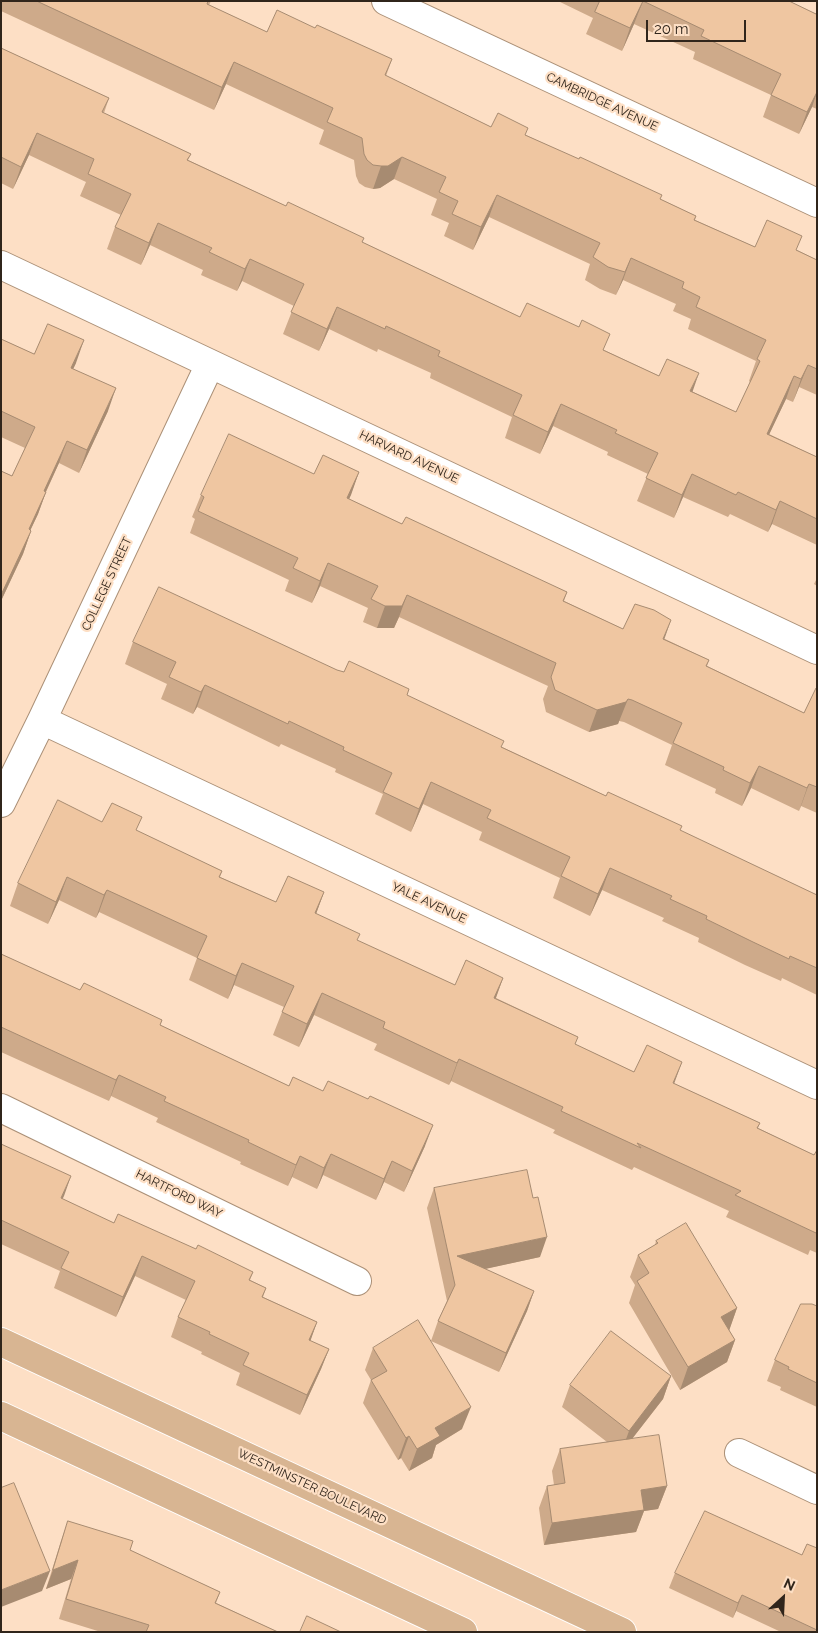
<!DOCTYPE html>
<html>
<head>
<meta charset="utf-8">
<style>
	body { margin:0 }
	#map { position:relative; width:818px; height:1633px; overflow:hidden; background:#fddfc5; font-family:Raleway,sans-serif }
	canvas { display:block }
	.frame { position:absolute; inset:0; border:2px solid #30251b; pointer-events:none }
	.north { position:absolute; left:758px; top:1573px; width:50px; height:50px; -webkit-text-stroke:4px #fddfc5; paint-order:stroke; rotate:25deg; font-size:14px; font-weight:700; line-height:20px; text-align:center; color:#30251b }
	.north::after { content:''; display:block; margin:auto; width:18px; height:22px; background:#30251b; clip-path:polygon(50% 0,100% 100%,50% 72%,0 100%) }
	.scale { position:absolute; left:646px; top:20px; width:100px; height:22px; box-sizing:border-box; border:2px solid #30251b; border-top:0; padding-left:6px; font-size:15px; line-height:18px; white-space:nowrap; color:#30251b; -webkit-text-stroke:4px #fddfc5; paint-order:stroke }
</style>
</head>
<body>
<div id="map">
<canvas width="818" height="1633"></canvas>
<div class="frame"></div>
<div class="north">N</div>
<div class="scale">20 m</div>
</div>
<script>
const ctx = document.querySelector('canvas').getContext('2d');
ctx.lineJoin = 'round';
function trace(path, color, width, dash) { ctx.strokeStyle = color; ctx.lineWidth = width; ctx.lineCap = dash ? 'butt' : 'round'; ctx.setLineDash(dash || []); ctx.stroke(path); }
function fill(path, color) { ctx.fillStyle = color; ctx.fill(path, 'evenodd'); }
function drawText(font, color, halo, rows, align = 'center') {
  ctx.font = font + ' Raleway,sans-serif'; ctx.lineWidth = 4.5; ctx.setLineDash([]); ctx.textBaseline = 'middle'; ctx.strokeStyle = halo; ctx.fillStyle = color; for (const [text, x, y, turn = 0] of rows) {
    ctx.save(); ctx.translate(x, y); ctx.rotate((+turn || 0) * Math.PI / 180); ctx.textAlign = isNaN(turn) ? turn : align; if (halo) ctx.strokeText(text, 0, 0); ctx.fillText(text, 0, 0); ctx.restore();
  }
}
const minor = new Path2D(`
	M386 1 817 203
	M1 265 817 650
	M42 720 817 1085
	M1 803 42 720 210 364
	M1 1108 357 1281
	M739 1453 817 1490`);
const primary = new Path2D(`
	M1 1342 622 1632
	M1 1416 463 1632`);
trace(minor, '#ab9077', 30);
trace(primary, '#fff', 30);
trace(minor, '#fff', 28);
trace(primary, '#d8b592', 28);
fill(new Path2D(`
	M1 1H211L209 5 267 32 315 28 392 59 386 76 491 127 526 135 696 216 695 220 755 247 797 250 817 260V395L799 387 793 402 786 399 769 434 817 457V545L772 524 768 532 730 514 728 517 683 497 674 518 637 501 648 474 607 455 608 452 553 426 540 454 505 438 512 417 430 378 431 373 378 349 377 352 329 329 319 351 283 334 294 306 242 281 237 291 201 275 203 270 150 245 141 265 107 249 115 227 121 215 80 196 86 182 29 155 13 189 1 183V48L109 98 104 113 191 154 188 160 286 206 364 238 362 242 520 317 604 350 736 412 750 382 749 381 756 361 688 329 691 319 673 311 676 304 623 280 616 295 600 289 585 280 590 264 489 217 473 250 444 236 449 223 431 215 437 199 394 179 380 188 373 189 365 187 359 183 356 176 354 160 319 144 324 130 226 84 214 110 1 11Z
	M558 1H789L816 14 817 12V109L812 107 799 134 763 117 771 95 693 59 695 52 634 24 622 51 586 34 593 18Z
	M1 339 34 354 76 363 73 369 108 411 79 473 59 463 46 492 38 514 30 531H31L23 554 1 601V471L12 476 25 448 1 437Z
	M359 472 349 499 402 524 567 592 564 601 623 629 665 639 709 660 707 666 804 713 817 688V813L801 806 799 811 751 788 742 806 715 793 716 789 665 765 672 745 624 722 619 721 618 724 589 732 546 712 543 699 548 686 399 617 394 628H377L363 622 368 608 320 586 312 603 285 591 289 580 190 533 195 519 192 517 201 495 314 474Z
	M817 578V586L814 584Z
	M133 642 337 670 407 695 502 747 817 895V995L782 978 781 981 745 965 698 942 699 938 662 921 664 918 602 890 590 916 553 898 560 878 479 840 482 832 423 804 411 832 375 814 383 794 335 772 336 769 281 744 279 747 197 707 193 714 161 699 167 684 125 664Z
	M102 822 137 831 222 871 220 877 276 902 324 892 316 914 358 941 455 985 503 978 496 998 578 1037 575 1044 634 1072 675 1084 760 1123 758 1128 814 1155 817 1150V1253L810 1250 808 1255 726 1217 729 1211 634 1167 632 1170 553 1133 555 1130 451 1081 449 1085 374 1050 377 1044 314 1015 299 1047 273 1035 284 1007 234 985 228 999 189 980 197 958 99 912 96 918 59 900 48 924 10 906 18 883Z
	M1 954 80 990 162 1020 160 1025 289 1086 425 1146 404 1192 384 1182 376 1200 323 1175 317 1189 292 1177 288 1186 240 1164 241 1162 156 1122 158 1118 111 1096 109 1101 1 1052Z
	M1 1144 62 1199 114 1223 196 1249 253 1272 250 1280 266 1288 263 1297 317 1322 310 1341 329 1349 321 1369 300 1415 236 1385 240 1373 201 1354 202 1352 171 1337 178 1317 186 1300 135 1276 116 1317 54 1288 60 1271 1 1244Z
	M434 1188 540 1257 484 1269 534 1291 527 1311 499 1372 431 1341 438 1321 447 1301 427 1208Z
	M656 1241 737 1308 729 1330 735 1340 727 1362 680 1390 629 1303 635 1285 630 1277 638 1255 655 1245Z
	M817 1306V1407L780 1390 781 1387 767 1381 775 1360Z
	M373 1348 462 1429 436 1445 432 1458 409 1471 401 1458 398 1460 363 1403 371 1380 365 1370Z
	M671 1376 663 1399 632 1439 667 1486 658 1509 644 1511 636 1532 544 1545 539 1508 547 1486 554 1485 552 1471 560 1449 607 1442 562 1407 570 1385Z
	M68 1521 220 1592 216 1603 278 1632H101L59 1619 71 1579 46 1589 61 1541Z
	M817 1548V1632H781L736 1611 733 1618 669 1588 675 1573 802 1555Z`), '#ceaa8a');
fill(new Path2D(`
	M643 1 634 24 622 51 630 28Z
	M234 62 226 84 214 110 222 87Z
	M817 92 812 107 799 134 807 112Z
	M37 133 29 155 13 189 21 167Z
	M402 157 394 179 380 188 373 189 381 166Z
	M497 195 489 217 473 250 481 227Z
	M158 223 150 245 141 265 149 243Z
	M631 258 623 280 616 295 625 272Z
	M250 259 242 281 237 291 245 269Z
	M337 307 329 329 319 351 327 329Z
	M84 340 76 363 63 390 71 368Z
	M808 365 799 387 793 402 801 379Z
	M699 373 691 396 690 391Z
	M794 376 786 399 759 456 767 434Z
	M116 388 108 411 79 473 87 450Z
	M561 404 553 426 540 454 548 432Z
	M67 441 59 463 36 513 44 491Z
	M359 472 351 495 339 520 347 498Z
	M692 474 683 497 674 518 682 495Z
	M46 492 38 514 20 552 29 529Z
	M780 501 772 524 768 532 776 510Z
	M31 531 23 554 1 601V595Z
	M328 563 320 586 312 603 320 581Z
	M407 595 399 617 394 628H377L385 606Z
	M671 620 663 643V639Z
	M205 685 197 707 193 714 201 692Z
	M628 699 618 724 589 732 597 710Z
	M759 766 751 788 742 806 750 783Z
	M431 782 423 804 411 832 419 809Z
	M809 784 801 806 799 811 807 788Z
	M610 868 602 890 590 916 598 894Z
	M67 877 59 900 48 924 56 902Z
	M107 890 99 912 96 918 104 895Z
	M324 892 316 914 315 913Z
	M242 963 234 985 228 999 236 976Z
	M503 978 495 1000 494 998Z
	M322 993 314 1015 299 1047 307 1024Z
	M459 1059 451 1081 449 1085 457 1063Z
	M682 1062 674 1084 673 1083Z
	M119 1075 111 1096 109 1101 116 1080Z
	M433 1125 425 1146 404 1192 412 1171Z
	M331 1154 323 1175 317 1189 324 1168Z
	M300 1156 292 1177 288 1186 296 1165Z
	M392 1161 384 1182 376 1200 384 1179Z
	M71 1176 64 1196 53 1218 61 1198Z
	M547 1237 540 1257 453 1276 457 1256Z
	M142 1256 135 1276 116 1317 123 1297Z
	M534 1291 527 1311 499 1372 506 1353Z
	M737 1308 729 1331 721 1317Z
	M317 1322 310 1342 309 1340Z
	M735 1340 727 1362 680 1390 688 1367Z
	M329 1349 321 1369 300 1415 307 1395Z
	M671 1376 663 1399 621 1453 629 1431Z
	M471 1407 462 1429 436 1445 432 1458 409 1471 417 1449 435 1428Z
	M409 1436 401 1458 398 1460 406 1438Z
	M667 1486 658 1509 644 1511 636 1532 544 1545 552 1523 641 1490Z
	M78 1560 71 1579 46 1589 53 1570Z
	M50 1571 42 1591 1 1607V1590Z
	M742 1595 736 1611 733 1618 738 1603Z`), '#a78b71');
const building = new Path2D(`
	M37 1H208L207 4 267 32 277 10 315 28 317 25 392 59 385 75 491 127 498 113 528 128 525 135 579 159 580 157 662 195 660 199 696 216 694 220 755 247 767 220 802 236 796 250 817 260V369L808 365 801 379 794 376 767 434 817 457V519L780 501 776 510 738 492 736 495 692 474 682 495 646 478 658 453 615 433 617 430 561 404 548 432 513 415 522 395 438 356 440 351 386 326 385 329 337 307 327 329 291 312 304 284 250 259 245 269 209 252 212 248 158 223 149 243 115 227 131 194 88 174 94 159 37 133 21 167 1 157V48L109 98 102 112 191 154 187 160 286 206 288 202 364 238 362 242 520 317 527 303 579 327 582 320 610 334 603 350 659 376 667 359 699 373 690 391 736 412 760 361 757 359 766 340 696 307 700 297 682 288 684 282 631 258 625 272 608 267 593 257 600 243 497 195 481 227 452 214 458 201 439 192 446 177 402 157 388 166H381L373 165 367 160 364 154 362 138 327 122 333 108 234 62 222 87Z
	M600 1H789L816 14 817 12V92L807 112 771 95 781 74 701 36 704 30 643 1 630 28 595 12Z
	M48 324 84 340 71 368 116 388 87 450 67 441 44 491 46 492 29 529 31 531 1 595V471L12 476 35 427 1 411V339L34 354Z
	M229 434 314 474 323 455 359 472 347 498 402 524 406 517 567 592 563 601 623 629 635 604 654 610 671 620 663 639 709 660 706 666 804 713 816 688H817V787L809 784 807 788 759 766 750 783 723 770 724 767 673 743 682 723 632 700 628 699 626 702 597 710 555 690 551 677 556 663 407 595 402 606H385L371 599 378 586 328 563 320 581 293 568 298 558 198 511 204 497 201 495Z
	M159 587 337 670 344 672 349 661 409 689 407 695 504 741 501 747 606 796 608 792 682 826 680 830 817 895V968L790 956 789 959 753 942 706 919 707 916 670 899 672 896 610 868 598 894 561 876 570 857 487 818 491 810 431 782 419 809 383 792 392 773 343 750 344 747 289 721 288 724 205 685 201 692 169 677 176 662 133 642Z
	M58 800 102 822 112 803 142 817 136 830 222 871 219 877 276 902 288 876 324 892 315 913 360 934 357 940 455 985 466 960 503 978 494 998 578 1037 575 1044 634 1072 647 1045 682 1062 673 1083 760 1123 757 1128 814 1155 817 1150V1231L816 1233 735 1195 741 1191 637 1143 641 1148 561 1111 563 1107 459 1059 457 1063 383 1028 385 1022 322 993 307 1024 282 1012 294 986 242 963 236 976 197 958 207 936 107 890 104 895 67 877 56 902 18 883Z
	M1 954 80 990 84 983 162 1020 160 1025 289 1086 293 1077 323 1091 328 1081 368 1099 370 1096 433 1125 412 1171 392 1161 384 1179 331 1154 324 1168 300 1156 296 1165 248 1142 249 1140 164 1101 166 1097 119 1075 116 1080 1 1027Z
	M1 1144 71 1176 61 1198 114 1223 118 1214 196 1249 198 1245 253 1272 249 1280 266 1288 262 1297 317 1322 309 1340 329 1349 307 1395 243 1365 249 1353 209 1334 210 1332 178 1317 195 1281 142 1256 123 1297 61 1268 69 1252 1 1220Z
	M527 1170 533 1198 538 1197 547 1237 457 1256 534 1291 506 1353 438 1321 455 1285 434 1188Z
	M686 1223 737 1308 721 1317 735 1340 688 1367 637 1281 649 1273 638 1255 658 1243 656 1241Z
	M801 1304H812L817 1306V1383L788 1369 789 1367 775 1360Z
	M418 1320 471 1407 435 1428 440 1436 417 1449 409 1436 406 1438 371 1380 387 1371 373 1348Z
	M611 1331 671 1376 629 1431 570 1385Z
	M659 1435 667 1486 641 1490 644 1510 552 1523 547 1486 565 1483 560 1449Z
	M14 1483 50 1571 1 1590V1488Z
	M705 1511 802 1555 807 1544 817 1548V1630L742 1595 738 1603 675 1573Z
	M68 1521 133 1541 130 1550 220 1592 215 1603 278 1632H146L149 1625 66 1599 78 1560 53 1570Z
	M307 1616 341 1632H300Z`);
fill(building, '#efc6a1');
trace(building, '#a78b71', 1);
drawText('12px', '#30251b', '#fddfc5', [
	["CAMBRIDGE AVENUE",602,102,25],
	["HARVARD AVENUE",409,457,25],
	["COLLEGE STREET",107,584,-65],
	["YALE AVENUE",429,903,25],
	["HARTFORD WAY",179,1194,26],
	["WESTMINSTER BOULEVARD",312,1487,25]
]);
</script>
</body>
</html>
